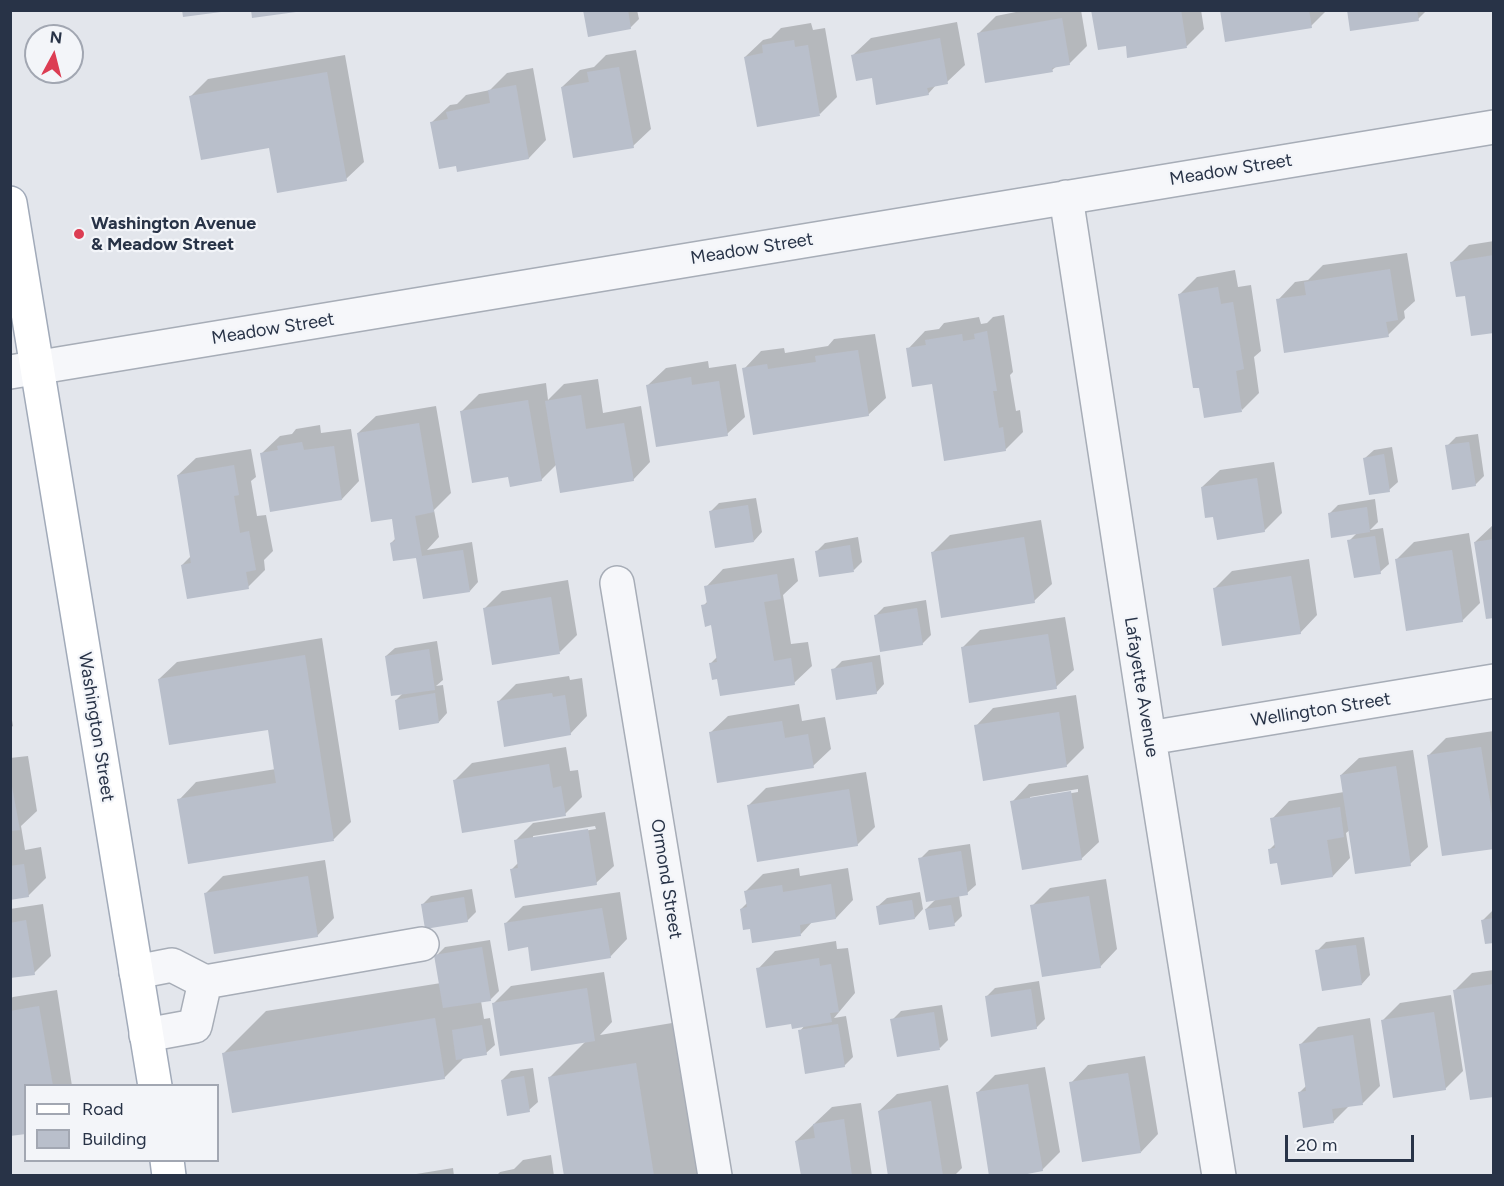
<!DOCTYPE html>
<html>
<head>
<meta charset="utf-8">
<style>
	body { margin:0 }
	#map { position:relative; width:1504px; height:1186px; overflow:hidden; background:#e3e6ec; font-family:Figtree,sans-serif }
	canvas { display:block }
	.frame { position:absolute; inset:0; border:12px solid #283347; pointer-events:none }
	.legend { position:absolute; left:24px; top:1084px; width:195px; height:78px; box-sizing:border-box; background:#f3f5f9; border:2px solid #a2a7b2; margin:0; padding:8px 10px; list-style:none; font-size:18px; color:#283347 }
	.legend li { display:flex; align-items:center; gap:12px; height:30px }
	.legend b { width:30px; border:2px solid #a2a7b2 }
	.north { position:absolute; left:24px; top:24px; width:60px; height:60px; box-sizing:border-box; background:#f3f5f9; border:2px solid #a2a7b2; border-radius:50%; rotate:7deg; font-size:16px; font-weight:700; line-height:24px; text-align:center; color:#283347 }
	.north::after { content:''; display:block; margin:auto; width:21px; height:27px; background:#dc3d53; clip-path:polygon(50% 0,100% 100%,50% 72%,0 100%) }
	.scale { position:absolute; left:1285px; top:1135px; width:129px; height:27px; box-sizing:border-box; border:3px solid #283347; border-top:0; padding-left:8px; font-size:18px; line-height:21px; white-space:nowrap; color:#283347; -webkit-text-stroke:4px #f3f5f9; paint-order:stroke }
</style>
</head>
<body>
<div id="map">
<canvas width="1504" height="1186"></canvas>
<div class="frame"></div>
<ul class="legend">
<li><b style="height:8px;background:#fff"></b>Road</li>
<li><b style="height:16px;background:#b9bfcb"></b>Building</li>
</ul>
<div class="north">N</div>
<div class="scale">20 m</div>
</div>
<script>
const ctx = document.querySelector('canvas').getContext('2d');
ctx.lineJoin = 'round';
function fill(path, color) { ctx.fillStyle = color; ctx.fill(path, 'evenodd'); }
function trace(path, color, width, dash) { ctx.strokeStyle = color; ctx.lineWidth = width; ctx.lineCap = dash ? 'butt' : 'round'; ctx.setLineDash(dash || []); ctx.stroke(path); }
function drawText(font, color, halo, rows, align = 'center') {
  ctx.font = font + ' Figtree,sans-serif'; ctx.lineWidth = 4.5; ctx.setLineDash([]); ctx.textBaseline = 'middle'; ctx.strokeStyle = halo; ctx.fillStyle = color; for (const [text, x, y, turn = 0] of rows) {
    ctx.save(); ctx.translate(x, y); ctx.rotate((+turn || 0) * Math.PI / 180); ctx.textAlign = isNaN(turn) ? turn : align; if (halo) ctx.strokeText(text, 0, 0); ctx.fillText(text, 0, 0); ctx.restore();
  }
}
fill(new Path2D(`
	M585 10H637L639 19 630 28Z
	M1026 10H1081L1087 46 1069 64 1057 66 1052 70 979 33 996 16Z
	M1092 10H1201L1204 29 1187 46 1127 44Z
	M1222 10H1327L1311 26Z
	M1348 10H1427L1418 19Z
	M957 22 965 65 947 82 937 84 928 94 873 76 853 55 871 38Z
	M811 23 813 30 825 28 837 97 820 114 745 57 763 40 771 38 781 28Z
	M636 50 651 129 633 146 562 87 580 70 594 67 606 55Z
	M345 55 364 162 346 179 271 147 191 96 208 79Z
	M533 68 546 140 529 158 457 164 432 122 450 105 457 104 466 95 490 90 507 73Z
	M1494 241V331L1467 294 1452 262 1469 245Z
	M1407 253 1415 301 1404 311 1405 318 1388 335 1278 300 1295 282 1308 280 1323 265Z
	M1235 270 1238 287 1251 285 1261 351 1254 357 1259 393 1242 410 1180 294 1197 277Z
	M1004 315 1013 372 1010 375 1016 411 1020 410 1023 432 1005 450 933 382 908 349 925 331 939 329 944 323 979 317 981 324 987 323 993 317Z
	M875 334 886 398 868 415 744 369 761 351 784 348 785 353 828 346 834 339Z
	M708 361 709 368 736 364 745 417 727 434 648 385 666 368Z
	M598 379 603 413 641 406 650 462 633 480 557 464 541 480 462 411 479 394 546 383 548 400 564 384Z
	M436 406 451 493 434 510 439 537 427 550 472 542 478 582 470 591 391 543 396 538 393 517 358 433 376 416Z
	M320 425 321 433 351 429 359 481 342 499 262 453 280 436 292 434 296 429Z
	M1478 434 1484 476 1475 485 1447 446 1456 437Z
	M1392 447 1398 482 1389 490 1365 458 1374 450Z
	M251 449 256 477 251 481 257 516 266 515 273 551 264 560 265 570 248 587 182 565 191 556 178 475 196 458Z
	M1274 462 1282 513 1264 531 1202 487 1220 470Z
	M756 498 762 532 754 541 710 512 719 503Z
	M1375 499 1378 522 1370 530 1383 528 1389 564 1380 572 1349 541 1357 533 1329 514 1338 505Z
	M1041 520 1052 584 1034 601 932 553 950 535Z
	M1493 525H1494V616L1475 542Z
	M1469 533 1480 603 1462 621 1397 559 1414 542Z
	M858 537 862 562 854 570 816 552 825 543Z
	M794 558 798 581 783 595 791 644 808 642 812 666 794 683 719 677 711 663 718 656 712 624 703 606 708 601 706 587 723 569Z
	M1309 559 1317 615 1300 633 1215 588 1232 571Z
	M568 580 577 635 560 652 484 609 502 591Z
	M926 600 931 635 922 644 875 616 884 607Z
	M1065 617 1074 670 1056 687 962 648 980 630Z
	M322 638 351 822 334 839 189 862 179 800 196 782 276 769 269 729 159 679 177 662Z
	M437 641 443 680 436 686 443 685 447 713 439 722 396 700 403 693 386 656 395 648Z
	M880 655 884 684 876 693 833 670 842 661Z
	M569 676 570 680 582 678 587 716 570 734 498 702 516 684Z
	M1076 695 1084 748 1066 766 976 726 993 708Z
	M799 704 802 721 825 717 831 749 813 766 710 733 728 716Z
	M10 708 13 726 10 728Z
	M1494 731V847L1428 756 1446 738Z
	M566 747 570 771 578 770 582 797 565 814 455 780 472 763Z
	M1413 750 1428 847 1410 864 1350 830 1346 833 1350 858 1333 876 1279 861 1269 850 1276 843 1272 819 1289 801 1344 792 1341 775 1359 758Z
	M28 756 37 811 21 826 25 850 41 847 46 878 28 896 10 898V758Z
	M866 772 875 827 857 845 749 805 766 788Z
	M1088 775 1099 842 1081 859 1012 802 1029 784ZM1078 789V792L1030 800V797Z
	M605 812 614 866 596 883 512 869 519 862 515 841 533 823ZM595 826 596 829 533 839V836Z
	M970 844 976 885 967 893 959 895 962 916 954 924 926 909 937 898 920 859 929 850Z
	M325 860 334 918 317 936 205 894 223 876Z
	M799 868 800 876 848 868 853 900 836 918 813 921 801 934 752 927 741 909 747 903 745 892 763 874Z
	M1106 879 1117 949 1100 967 1032 906 1050 888Z
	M472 889 476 912 467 921 423 904 431 896Z
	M620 892 627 939 610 957 529 946 505 924 523 906Z
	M920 892 923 909 915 918 878 906 887 898Z
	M43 904 51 956 34 973 10 977V909Z
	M1494 909V942L1483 920Z
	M1364 937 1370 975 1362 984 1317 951 1326 942Z
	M490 940 499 991 490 1000 481 1001 484 1019 490 1018 495 1045 486 1053 465 1057 444 1078 224 1053 266 1011 441 983 436 956 445 947Z
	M836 941 837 949 848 948 855 993 834 1018 846 1016 853 1057 844 1066 800 1031 805 1025 758 969 775 951Z
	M1494 970V1095L1454 991 1472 973Z
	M604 972 612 1022 600 1035 678 1022 703 1176H565L549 1078 586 1041 493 1004 511 986Z
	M1039 981 1045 1019 1036 1028 986 997 995 988Z
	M57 990 72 1086H26L10 1135V999L13 997Z
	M1451 995 1463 1071 1445 1089 1383 1020 1400 1003Z
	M942 1005 948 1040 940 1048 892 1020 901 1011Z
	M1370 1018 1380 1086 1363 1103 1350 1105 1333 1122 1299 1093 1307 1085 1301 1044 1318 1027Z
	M1145 1056 1158 1134 1141 1152 1071 1083 1088 1065Z
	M1045 1067 1060 1152 1042 1170 977 1093 995 1075Z
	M533 1068 538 1102 529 1110 502 1080 511 1071Z
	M948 1085 962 1168 954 1176H890L879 1111 897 1094Z
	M861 1103 872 1176H802L796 1141 832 1107Z
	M551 1155 554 1176H496L500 1172 514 1169 523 1160Z
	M453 1168 454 1176H404Z`), '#0003');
fill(new Path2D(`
	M182 10H221V12L183 17Z
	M251 10H296V12L252 18Z
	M583 10H628L631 29 588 37Z
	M1091 10H1181L1187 48 1127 58 1126 46 1098 50Z
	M1220 10H1309L1312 28 1225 42Z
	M1347 10H1417L1419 21 1350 31Z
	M1062 18 1070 65 1052 68 1053 72 985 83 977 33Z
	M940 38 948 84 927 88 929 95 876 105 872 78 856 81 851 55Z
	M794 40 795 47 808 45 820 116 757 127 744 57 763 53 762 45Z
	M619 67 634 148 573 158 561 87 589 82 587 72Z
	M327 72 347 181 277 193 269 148 201 160 189 96Z
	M516 85 529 159 457 172 456 166 439 169 430 122 448 119 446 112 490 103 488 90Z
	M1494 255V333L1471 336 1465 296 1456 297 1450 262Z
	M1390 269 1398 320 1386 322 1389 337 1284 353 1276 299 1306 295 1304 282Z
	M1218 287 1221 304 1233 302 1244 369 1236 371 1242 412 1204 418 1199 388H1193L1178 294Z
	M987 331 997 391H993L999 428 1003 427 1006 451 944 461 932 384 912 387 906 348 926 345 925 340 962 334 963 341 975 339 974 334Z
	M858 350 869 416 753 435 742 368 767 364 768 369 816 362 815 356Z
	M691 377 692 385 719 381 728 436 656 447 646 385Z
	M581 395 586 429 624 423 634 481 560 493 545 401Z
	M528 400 542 481 510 487 508 477 472 483 460 411Z
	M419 423 434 512 415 516 422 556 463 550 470 592 423 599 416 558 393 561 390 543 395 541 392 519 371 522 357 433Z
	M302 442 304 450 334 446 342 500 270 512 260 453 278 450 277 446Z
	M1469 442 1476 486 1452 490 1445 445Z
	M1384 454 1390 492 1369 495 1363 458Z
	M234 465 239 495 234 496 240 533 249 531 256 570 246 572 249 589 187 599 181 565 191 563 177 475Z
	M1257 478 1265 532 1217 540 1213 517 1205 518 1201 487Z
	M748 505 754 542 715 548 709 511Z
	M1367 507 1370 532 1331 538 1328 513Z
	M1375 536 1381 574 1354 578 1347 540Z
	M1024 537 1035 603 941 618 931 552Z
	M1494 539V618L1486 619 1474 542Z
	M850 545 854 572 819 577 815 551Z
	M1452 550 1463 622 1406 631 1395 559Z
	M777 574 781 599 764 602 774 661 791 658 795 685 720 696 717 679 712 680 709 663 717 662 711 625 705 627 701 605 707 604 704 586Z
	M1291 576 1301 634 1222 646 1213 588Z
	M551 597 560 654 492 665 483 608Z
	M917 608 923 645 880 652 874 615Z
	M1048 634 1057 689 969 703 961 647Z
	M429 649 435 690 391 696 385 656Z
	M305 655 334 841 188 864 177 799 276 783 268 730 169 745 158 679Z
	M872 662 877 694 836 700 831 669Z
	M435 693 439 723 399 730 395 700Z
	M552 693 553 697 565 695 571 735 504 747 497 701Z
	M1059 712 1067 767 983 781 974 725Z
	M782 721 785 738 808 734 814 768 717 783 709 732Z
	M1481 747 1494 826V849L1442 856 1427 755Z
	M549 764 553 788 561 786 566 816 462 833 453 780Z
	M1396 766 1411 866 1355 874 1340 775Z
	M10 776 20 830 10 831Z
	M849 789 858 846 757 862 747 805Z
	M1071 791 1082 860 1022 870 1010 801Z
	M1340 807 1344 837 1327 840 1333 877 1281 885 1277 863 1270 864 1268 849 1275 848 1270 818Z
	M588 829 597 885 515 898 510 869 518 868 514 840Z
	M961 851 968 895 926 902 918 858Z
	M24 864 29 897 10 900V866Z
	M308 876 318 937 214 954 204 893Z
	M831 884 836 919 800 925 801 936 752 943 750 929 743 930 740 909 747 907 744 891 782 885 783 892Z
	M1089 896 1101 968 1042 977 1030 905Z
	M464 897 468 922 425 929 421 904Z
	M912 900 915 919 879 925 876 906Z
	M951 905 955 926 929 930 925 909Z
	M602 908 611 958 531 971 528 947 508 951 504 923Z
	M1494 918V943L1485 944 1481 920Z
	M26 920 35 975 10 978V923Z
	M1356 945 1362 985 1322 991 1315 950Z
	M482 947 491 1001 443 1008 434 955Z
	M819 958 820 966 831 964 839 1012 830 1013 832 1022 792 1029 791 1024 766 1028 756 968Z
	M1494 984V1097L1470 1100 1453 990Z
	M587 988 595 1041 500 1056 492 1003Z
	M1031 989 1037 1029 991 1037 985 996Z
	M39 1006 53 1086H26V1134L10 1136V1011Z
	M934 1012 940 1050 897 1057 890 1019Z
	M1434 1012 1446 1090 1393 1098 1381 1020Z
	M435 1018 445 1079 232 1113 222 1053Z
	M838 1024 845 1067 805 1074 798 1030Z
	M482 1025 487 1055 456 1060 452 1030Z
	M1353 1035 1363 1105 1332 1109 1334 1123 1303 1128 1298 1092 1306 1091 1299 1044Z
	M636 1063 654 1176H564L548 1077Z
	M1128 1073 1141 1153 1082 1162 1069 1082Z
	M524 1076 530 1112 507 1116 501 1080Z
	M1028 1084 1043 1171 1017 1176H989L976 1092Z
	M931 1101 943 1176H888L878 1111Z
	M844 1119 852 1176H801L795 1141 815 1138 813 1124Z`), '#b9bfcb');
const minor = new Path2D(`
	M1066 197 1149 738 1219 1176
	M10 372 1494 127
	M617 583 715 1176
	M1149 738 1494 681
	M136 972 172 965 205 982
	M146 1035 195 1026 205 982 422 944`);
const major = new Path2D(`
	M10 203 155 1086
	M167 1160 169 1176`);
trace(minor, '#a7adb7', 36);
trace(major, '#a1aab9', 36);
trace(minor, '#f6f7fa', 33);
trace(major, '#fff', 33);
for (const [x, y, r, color] of [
	[79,234,6,"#dc3d53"]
]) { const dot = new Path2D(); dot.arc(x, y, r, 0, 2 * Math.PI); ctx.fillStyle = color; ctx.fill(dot); trace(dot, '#f3f5f9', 2); }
drawText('18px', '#283347', '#f3f5f9', [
	["Meadow Street",1231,170,-9],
	["Meadow Street",752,249,-9],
	["Meadow Street",273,329,-9],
	["Lafayette Avenue",1141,687,81],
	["Wellington Street",1321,710,-9],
	["Washington Street",96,727,81],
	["Ormond Street",666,879,81]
]);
drawText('bold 18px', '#283347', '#f3f5f9', [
	["Washington Avenue",91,224],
	["& Meadow Street",91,245]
], 'left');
</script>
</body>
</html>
